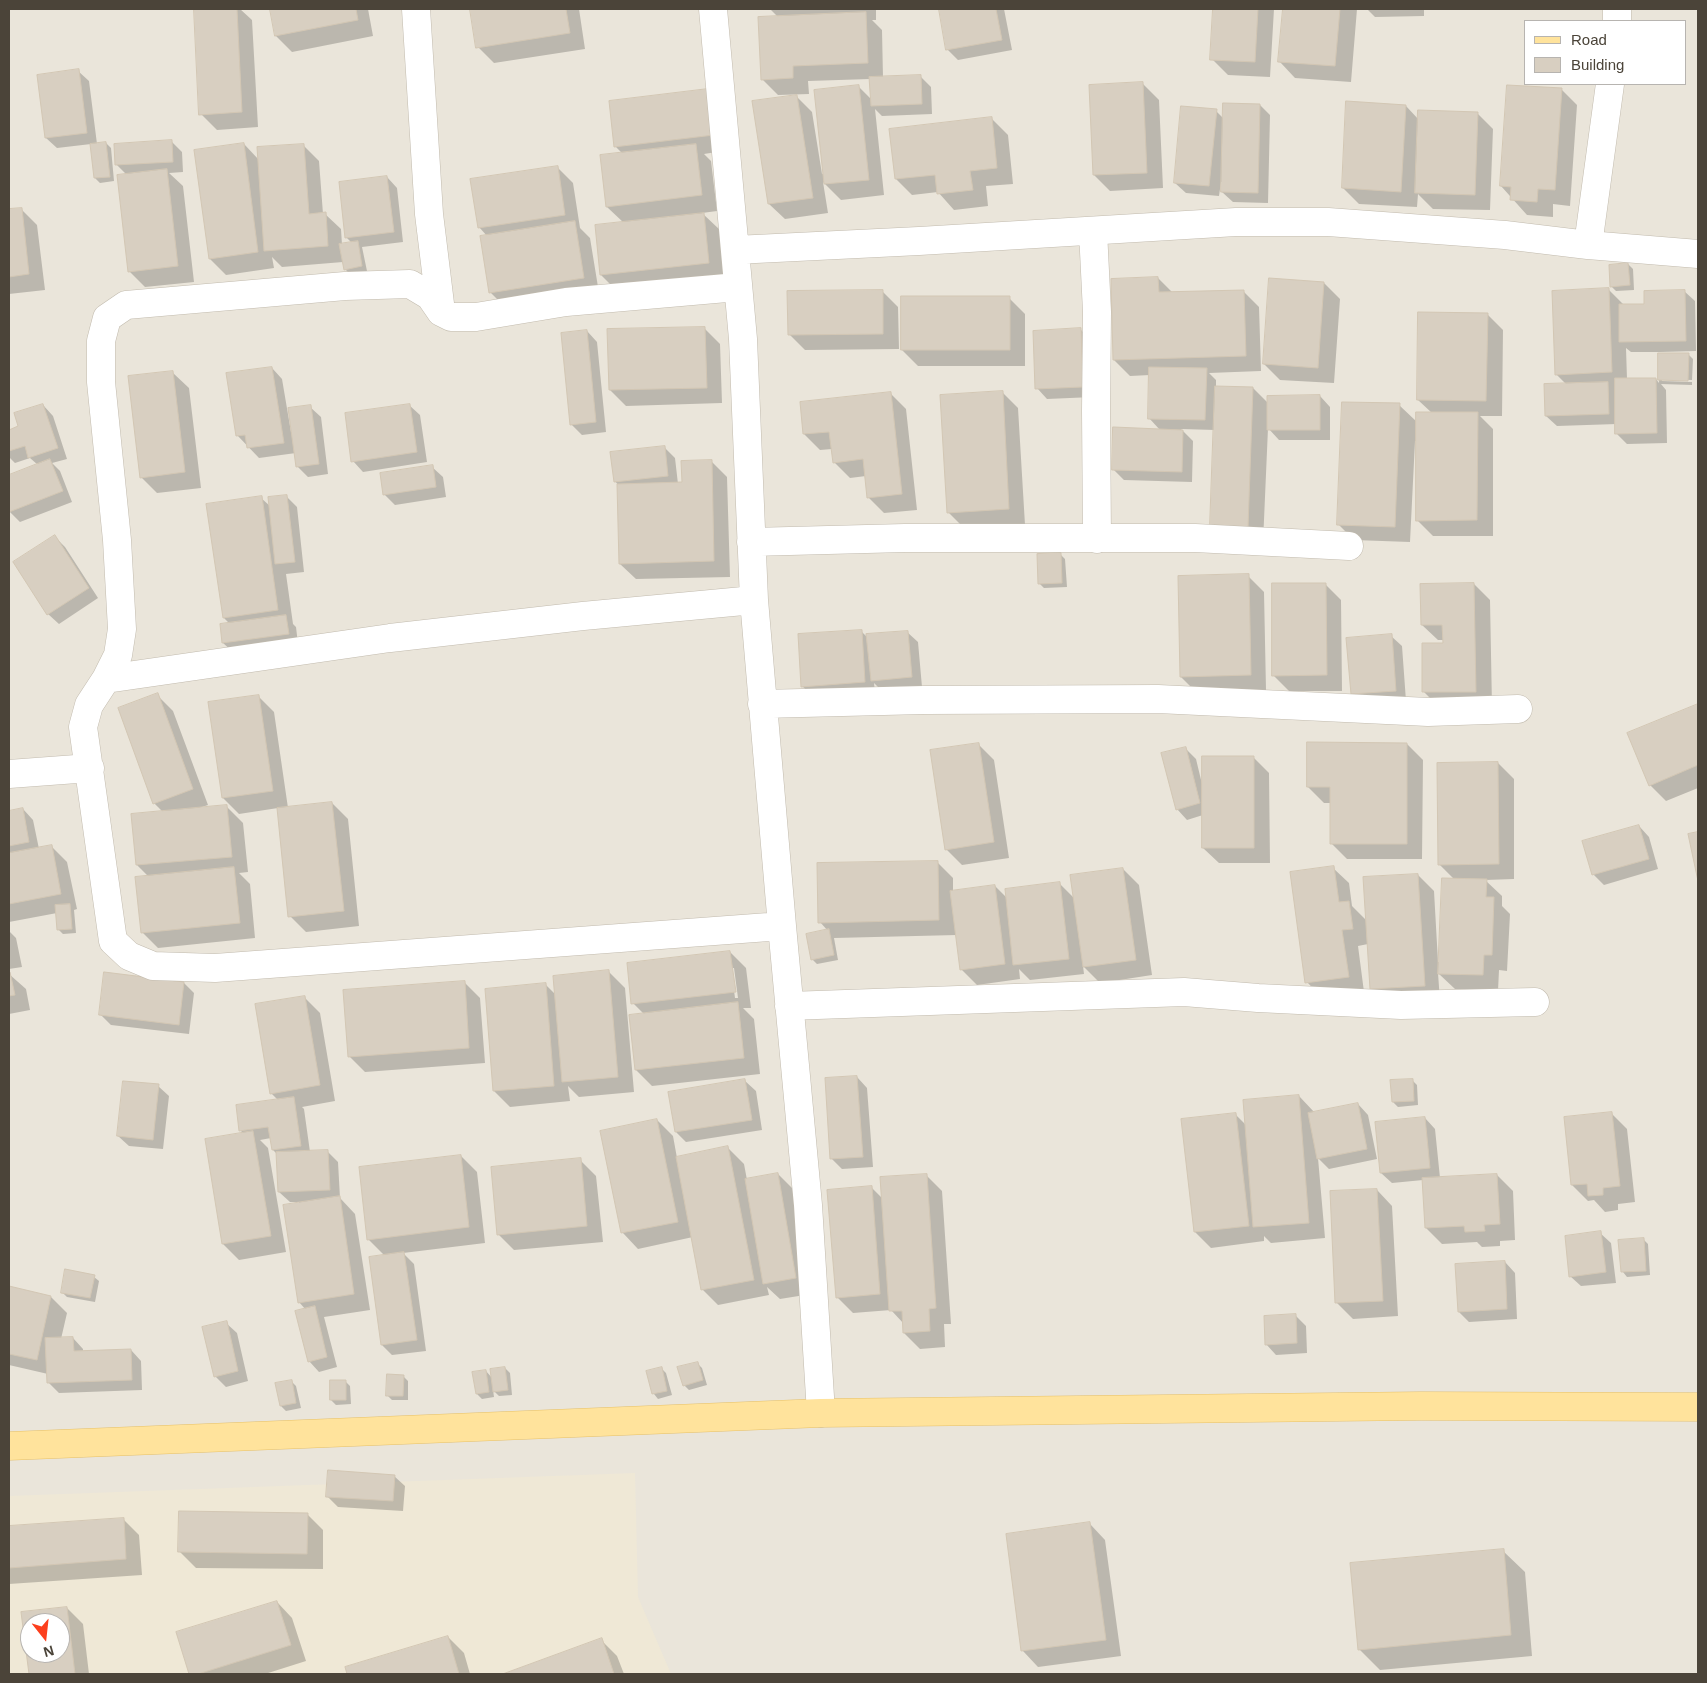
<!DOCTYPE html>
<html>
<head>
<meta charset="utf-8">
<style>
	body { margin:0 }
	#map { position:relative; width:1707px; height:1683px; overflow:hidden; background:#f6f3ec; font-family:Helvetica,sans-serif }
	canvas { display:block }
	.frame { position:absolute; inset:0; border:10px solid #4b4439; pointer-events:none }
	.legend { position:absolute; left:1524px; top:20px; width:162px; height:65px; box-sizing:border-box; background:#fff; border:1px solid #b7b4b0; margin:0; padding:6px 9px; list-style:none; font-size:15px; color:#4b4439 }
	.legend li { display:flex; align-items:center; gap:10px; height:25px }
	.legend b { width:25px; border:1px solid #b7b4b0 }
	.north { position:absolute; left:20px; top:1613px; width:50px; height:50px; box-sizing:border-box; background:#fff; border:1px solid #b7b4b0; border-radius:50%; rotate:164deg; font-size:14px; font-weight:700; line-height:20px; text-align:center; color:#4b4439 }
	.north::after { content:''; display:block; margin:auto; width:18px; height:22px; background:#fc3f1d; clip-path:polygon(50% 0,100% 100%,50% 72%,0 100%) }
</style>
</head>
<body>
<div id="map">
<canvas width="1707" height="1683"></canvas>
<div class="frame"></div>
<ul class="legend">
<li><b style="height:6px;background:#ffe39c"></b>Road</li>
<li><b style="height:14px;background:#d8cfc1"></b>Building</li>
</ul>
<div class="north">N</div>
</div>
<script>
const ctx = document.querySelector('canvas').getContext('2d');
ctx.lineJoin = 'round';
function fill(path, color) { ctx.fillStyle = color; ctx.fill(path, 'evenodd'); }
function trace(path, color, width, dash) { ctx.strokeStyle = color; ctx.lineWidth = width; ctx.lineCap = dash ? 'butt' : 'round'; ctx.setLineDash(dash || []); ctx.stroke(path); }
fill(new Path2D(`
	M9 9H1698V1674H9ZM1526 21H1686V84H1526ZM30 1623H60V1653H30Z`), '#eae5da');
fill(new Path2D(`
	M635 1473 638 1597 671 1674H9V1496ZM30 1623H60V1653H30Z`), '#efe8d6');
fill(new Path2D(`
	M195 9H240L252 20 258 127 217 130 201 114Z
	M271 9H368L373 36 292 52 276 36Z
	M472 9H579L585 49 494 63 478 47Z
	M770 9H876V20H872L882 30 883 78 920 76 931 87 932 114 882 116 875 109 884 195 841 200 823 182 828 213 785 219 769 204 795 95 812 112 822 174 824 173 858 86 872 100 870 79 808 81 809 94 778 95 762 79 778 17Z
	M883 9H909V10H885Z
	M940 9H1004L1012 50 958 60 947 49Z
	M1215 9H1274L1270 77 1228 75 1212 59Z
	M1284 9H1357L1351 82 1295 78 1280 62Z
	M1367 9H1424V16L1375 17Z
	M78 71 89 81 97 144 106 143 111 148 114 181 100 183 95 178 91 144 57 148 46 138Z
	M1143 84 1159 100 1163 188 1110 191 1094 175Z
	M1561 89 1577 105 1570 206 1553 204V217L1527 215 1501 186Z
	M708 90 729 150 704 154 711 161 717 211 702 213 720 230 725 279 617 291 601 275 624 223 607 207 623 154 616 147Z
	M1260 105 1270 115 1268 203 1233 202 1222 192 1223 182H1221L1219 196 1186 193 1175 183 1216 111 1224 119Z
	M1406 106 1419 120 1477 113 1493 129 1490 210 1433 209 1418 194 1417 207 1359 204 1343 188Z
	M992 119 1008 135 1013 184 986 186 988 206 954 210 938 192 912 195 896 179Z
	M172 142 182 152 183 172 169 173 183 186 194 282 145 287 129 271 127 175 116 164Z
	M244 144 259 160 303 145 319 161 323 214H325L341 229 342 245 352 243 346 237 387 177 397 188 403 242 362 247 367 271 350 274 345 269 343 262 282 267 272 257 274 268 226 275 210 259Z
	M557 167 573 183 580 228 590 238 599 293 507 309 491 293 487 236 479 227Z
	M21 209 37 225 45 290 9 294V211Z
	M1628 264 1633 269 1634 290 1616 291 1611 286Z
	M1158 278 1173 293 1243 291 1259 307 1261 371 1209 373 1216 380V387L1253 388 1269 404 1320 396 1330 407V440H1279L1268 428 1263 543 1227 542 1215 430 1181 429 1193 441 1192 482 1124 480 1113 469 1160 430 1149 418 1150 375 1130 376 1114 360Z
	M1324 283 1340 299 1334 383 1280 380 1264 364Z
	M1609 290 1624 305H1645L1684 291 1695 301 1696 351 1660 352V354H1688L1693 359 1692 380 1662 379V381L1692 382V385L1661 384 1666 390 1667 443 1627 444 1617 434V424L1557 426 1546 416 1567 385 1556 374ZM1626 348 1631 352H1660L1659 383 1656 379H1627Z
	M882 291 898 307 899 349 805 350 789 334Z
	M1009 298 1025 314V366H918L902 350Z
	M1487 314 1503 330 1502 416H1480L1493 429V536H1433L1417 520V441H1415L1410 542 1354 540 1338 524 1399 405 1417 422 1432 413 1418 400Z
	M704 328 720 344 722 403 626 406 610 390Z
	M1081 330 1091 340 1093 397 1047 399 1037 388Z
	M587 331 597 342 606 432 582 435 571 424Z
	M272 368 282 379 291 432H293L310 407 321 417 328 474 308 477 297 466 296 453 259 458 237 435Z
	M173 373 189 388 201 488 157 493 141 477Z
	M1002 392 1018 408 1025 525 964 528 948 512Z
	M890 393 906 409 917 510 884 513 868 497 866 476 850 478 834 462 832 449 820 450 804 434Z
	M43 405 53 416 67 459 52 463 60 471 72 502 20 522 9 511V477L38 465 30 458 15 463 9 457V431L20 427Z
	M409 405 420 415 427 462 363 472 353 461Z
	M665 448 675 458 678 484H683L711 461 727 477 730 577 636 579 620 564 618 485 615 481Z
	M432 467 443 477 446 497 395 505 384 494Z
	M287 497 297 507 304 572 286 574 293 624 296 627 298 644 234 653 223 643 230 624 224 618 261 498 270 506Z
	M55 537 65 547 98 598 59 624 48 614Z
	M1060 554 1065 559 1067 587 1044 588 1039 583Z
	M1248 576 1264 592 1266 690 1197 693 1181 677Z
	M1325 584 1341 600 1342 691H1289L1273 675Z
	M1474 584 1490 600 1492 707 1440 708 1424 692 1444 644V640H1438L1422 625Z
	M861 631 868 638 907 632 918 642 922 687 882 691 874 683 875 692 813 696 802 686Z
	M1391 636 1402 646 1406 701 1362 704 1352 694Z
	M157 695 173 711 208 805 199 808 227 807 243 823 248 872 239 873 250 884 255 938 158 948 142 932 149 877 137 865 163 812 154 803Z
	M258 696 274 712 288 808 332 803 348 819 359 926 306 932 290 916 278 808 239 814 223 798Z
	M1698 705V788L1666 801 1650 785 1629 734Z
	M978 744 994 760 1009 858 962 865 946 849Z
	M1407 744 1423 760 1422 859H1347L1331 843V803H1324L1308 787Z
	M1185 748 1196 759 1202 784 1253 757 1269 773 1270 863H1219L1203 848V815L1187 820 1177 809Z
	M1498 763 1514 779V879L1485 880 1502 896V906L1510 914 1507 971 1499 970 1498 991 1455 989 1438 973 1440 1001 1387 1005 1371 989 1368 944 1358 946 1364 992 1322 998 1307 982 1333 868 1349 883 1352 906 1367 921 1418 875 1434 891 1438 962H1440L1454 879 1439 864Z
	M23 809 33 820 39 849 51 846 67 862 77 909 74 910 76 933 63 934 58 929 57 913 9 922V812Z
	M1639 826 1649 837 1658 869 1604 885 1593 874Z
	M937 862 953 878V891L995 886 1007 898 1060 884 1075 899 1123 869 1139 885 1152 975 1100 983 1083 966 1084 974 1030 980 1019 969 1020 979 977 985 961 969 957 935 834 938 838 960 817 964 812 959 828 931 820 922Z
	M9 931 16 938 22 967 9 969Z
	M730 952 746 968 751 1008H743L754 1019 760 1074 652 1086 636 1070 630 1016 644 1014 633 1003ZM731 968H734L738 998H735Z
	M609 972 625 988 634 1092 579 1097 568 1086 570 1101 510 1107 494 1091 545 984 556 995Z
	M9 974 26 989 30 1010 9 1014Z
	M464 982 480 998 485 1063 365 1072 349 1056Z
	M184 983 194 993 189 1034 111 1025 100 1014Z
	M304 997 320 1013 335 1101 302 1107 304 1109 310 1152 327 1151 338 1162 340 1198 355 1214 370 1310 324 1317 337 1367 319 1372 309 1361 306 1310 299 1302V1202H290L279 1192 277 1154 273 1150 271 1138 260 1140 268 1148 286 1252 239 1260 223 1244 244 1134 241 1131 278 1100 271 1093Z
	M857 1077 867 1088 873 1167 842 1169 831 1158Z
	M1412 1080 1417 1085 1418 1105 1398 1107 1393 1102Z
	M745 1081 756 1091 762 1130 686 1142 676 1132Z
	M158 1086 169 1096 163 1149 129 1146 118 1136Z
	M1299 1096 1315 1113 1358 1104 1368 1115 1377 1159 1329 1169 1318 1158 1325 1238 1271 1243 1264 1236V1241L1211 1248 1195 1232 1235 1114 1246 1125Z
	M1611 1113 1627 1129 1635 1202 1618 1204V1210L1605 1212 1594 1200 1588 1201 1572 1185Z
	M1425 1118 1435 1129 1440 1178 1497 1175 1513 1191 1515 1240 1500 1241V1246L1482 1247 1477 1242 1442 1244 1426 1228 1423 1180 1392 1183 1381 1173Z
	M657 1120 673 1136 677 1158 728 1148 744 1164 747 1180 778 1174 794 1190 811 1294 780 1299 767 1287 769 1295 718 1305 702 1289 693 1237 638 1249 623 1233 602 1132Z
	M461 1156 477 1172 485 1243 403 1253 414 1264 426 1351 392 1355 382 1345 385 1256 368 1239Z
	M580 1160 596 1176 603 1242 514 1250 498 1234Z
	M926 1175 942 1191 951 1324H944L945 1347 920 1349 904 1333V1324L891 1310 853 1313 837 1297 871 1187 883 1199Z
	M1377 1190 1392 1206 1398 1316 1353 1319 1337 1303Z
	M1600 1233 1611 1243 1616 1283 1581 1286 1570 1276Z
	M1643 1239 1648 1244 1650 1275 1627 1277 1623 1272Z
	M1505 1262 1515 1273 1517 1319 1469 1322 1459 1312Z
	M94 1277 99 1281 95 1302 67 1297 62 1292Z
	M9 1288 51 1297 67 1313 61 1339 73 1338 83 1349V1352L131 1350 141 1361 142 1390 59 1393 48 1382V1374L9 1365Z
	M1295 1315 1306 1326 1307 1353 1276 1355 1266 1344Z
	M226 1323 237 1333 248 1381 226 1387 215 1376Z
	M697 1363 702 1368 707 1385 689 1390 684 1385Z
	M505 1368 510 1373 512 1395 499 1396 493 1390 494 1397 482 1399 477 1394 486 1371 492 1378Z
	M661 1368 666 1373 672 1395 658 1399 654 1394 648 1372Z
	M403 1376 408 1381V1400H392L387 1395Z
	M291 1381 296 1386 301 1408 286 1411 281 1406Z
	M345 1381 350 1386 351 1404 336 1405 331 1400Z
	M394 1476 405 1486 403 1511 338 1507 327 1496Z
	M307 1514 323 1530V1569L196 1568 180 1552Z
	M123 1519 139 1535 142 1575 9 1584V1527Z
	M1090 1524 1105 1540 1121 1656 1038 1667 1023 1651Z
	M1503 1551 1525 1572 1532 1656 1380 1670 1359 1649Z
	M277 1602 292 1618 306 1661 265 1674H190L178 1633Z
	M67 1608 83 1624 89 1674H30L22 1614ZM30 1623H60V1653H30Z
	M448 1637 464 1653 470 1674H348L346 1667Z
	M601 1640 617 1656 624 1674H505Z`), '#0003');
const building = new Path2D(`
	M194 9H237L242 112 199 115Z
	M270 9H356L358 20 275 36Z
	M470 9H566L570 33 476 48Z
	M939 9H996L1002 40 946 50Z
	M1213 9H1258L1255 62 1210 60Z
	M1283 9H1340L1335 66 1278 62Z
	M866 12 868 63 793 66V78L761 80 758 17Z
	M79 69 87 133 45 138 37 75Z
	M921 75 922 104 871 106 869 77Z
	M1143 82 1147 173 1093 175 1089 85Z
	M859 85 869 180 824 184 814 90Z
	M1507 85 1562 88 1555 190 1538 189 1537 202 1510 200 1511 187 1500 186Z
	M708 89 714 135 614 147 609 101Z
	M797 95 813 198 768 204 752 101Z
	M1346 101 1406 105 1401 192 1342 188Z
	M1223 103 1260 104 1258 193 1221 192Z
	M1181 106 1217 109 1209 186 1174 183Z
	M1418 110 1478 112 1475 195 1415 193Z
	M992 117 997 168 970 171 973 190 937 194 935 175 895 179 889 129Z
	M172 140 173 162 115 165 114 144Z
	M106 142 110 177 94 178 90 144Z
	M244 143 258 252 209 259 194 150Z
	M304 144 309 214 326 212 328 246 264 251 257 147Z
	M696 144 702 195 606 207 600 155Z
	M558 166 565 215 478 228 470 179Z
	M167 169 178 266 128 272 117 175Z
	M387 176 394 232 345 238 339 182Z
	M22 208 29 274 9 277V209Z
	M704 213 709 263 600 275 595 225Z
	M575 221 584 278 489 293 480 236Z
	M358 241 362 266 344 270 339 244Z
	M1628 263 1630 285 1610 287 1609 265Z
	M1158 277 1159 292 1244 290 1246 356 1113 360 1111 279Z
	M1269 278 1324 282 1318 368 1263 364Z
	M1609 288 1612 372 1555 375 1552 291Z
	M883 290V334L788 335 787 291Z
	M1685 290 1686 341 1619 342V304H1644V291Z
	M901 296H1010V350H901Z
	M1418 312 1488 313 1486 401 1417 400Z
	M705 327 707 388 609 390 607 329Z
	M1081 328 1083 387 1035 389 1033 331Z
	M587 330 596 422 570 425 561 333Z
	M1658 353H1689L1688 381 1658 380Z
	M272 367 284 443 247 448 245 435 236 436 226 373Z
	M1149 367 1207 368 1205 420 1148 419Z
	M173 371 185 472 140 478 128 376Z
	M1615 378H1656L1657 433 1615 434Z
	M1608 382 1609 414 1545 416 1544 384Z
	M1215 386 1253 387 1248 528 1210 527Z
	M1003 391 1009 509 947 513 940 395Z
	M891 392 902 494 867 498 863 459 833 463 829 432 803 434 800 402Z
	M1320 395V430H1267V396Z
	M1342 402 1400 403 1395 527 1337 525Z
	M43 404 58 448 28 458 25 446 9 451V430L18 426 14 413Z
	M410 404 417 452 351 462 345 413Z
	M311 405 319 464 296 467 288 408Z
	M1416 412H1478L1477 520 1416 521Z
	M1113 427 1183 430 1182 472 1112 470Z
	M665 446 668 476 614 482 610 452Z
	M50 459 63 491 9 512V475Z
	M712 460 714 561 619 564 617 484 682 482 681 461Z
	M433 465 436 487 383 495 380 473Z
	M287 495 295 562 275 564 268 497Z
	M262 496 278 610 223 618 206 504Z
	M55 535 89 588 47 615 13 562Z
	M1061 553 1062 583 1038 584 1037 554Z
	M1249 574 1251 675 1180 677 1178 576Z
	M1272 583H1326L1327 675 1272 676Z
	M1474 583 1476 692H1422V643H1443L1442 625H1421L1420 584Z
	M286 615 289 634 222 643 220 624Z
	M862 630 865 682 801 687 798 634Z
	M908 631 912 677 871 681 866 634Z
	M1392 634 1396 691 1351 694 1346 638Z
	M158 693 193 789 153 804 118 708Z
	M259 695 273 791 222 798 208 702Z
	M1698 704V765L1649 786 1627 733Z
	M1307 742 1407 743V844H1330V787H1307Z
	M979 743 994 842 945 850 930 750Z
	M1186 747 1200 803 1176 810 1161 753Z
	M1202 756H1254V848H1202Z
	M1498 762 1499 864 1438 865 1437 763Z
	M332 802 344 911 288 917 277 808Z
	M227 805 232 857 136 865 131 814Z
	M23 808 29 842 9 846V811Z
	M1639 825 1649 859 1592 875 1582 841Z
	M1698 832V881L1688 834Z
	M52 845 61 894 9 904V853Z
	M938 861 939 920 818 923 817 863Z
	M1334 866 1339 902 1349 901 1353 929 1342 930 1349 977 1305 983 1290 872Z
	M234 867 240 923 141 933 135 877Z
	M1123 868 1136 960 1083 967 1070 875Z
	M1418 874 1425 986 1370 989 1363 877Z
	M1442 878 1487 879 1486 897H1494L1492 955H1484L1483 975 1438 974Z
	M1060 882 1069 959 1013 965 1005 889Z
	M995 885 1005 964 960 970 950 891Z
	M70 904 72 929 57 930 55 905Z
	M829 929 834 955 811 960 806 934Z
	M730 951 736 992 631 1004 627 963Z
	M609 970 618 1077 562 1082 553 976Z
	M9 972H10L15 995 9 996Z
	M104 972 184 982 179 1025 99 1015Z
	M465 981 469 1048 348 1057 343 990Z
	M546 983 554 1086 493 1091 485 989Z
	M305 996 320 1085 270 1094 255 1004Z
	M738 1002 744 1058 635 1070 629 1015Z
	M857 1076 863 1157 830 1159 825 1078Z
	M745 1079 752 1120 675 1132 668 1092Z
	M1413 1079 1414 1101 1392 1102 1390 1080Z
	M123 1081 159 1084 153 1140 117 1136Z
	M1299 1095 1309 1223 1253 1227 1243 1100Z
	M294 1097 301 1146 272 1150 268 1127 239 1131 236 1105Z
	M1358 1103 1367 1149 1317 1159 1308 1113Z
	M1612 1112 1620 1186 1603 1188V1195L1588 1196 1587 1184 1571 1185 1564 1117Z
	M1236 1113 1249 1226 1194 1232 1181 1119Z
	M1425 1117 1430 1168 1380 1173 1375 1122Z
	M657 1119 678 1222 621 1233 600 1131Z
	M253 1131 271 1236 222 1244 205 1139Z
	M728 1146 754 1280 701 1290 676 1157Z
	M328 1150 330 1190 278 1192 276 1152Z
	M461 1155 469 1227 367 1240 359 1167Z
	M581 1158 587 1226 497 1235 491 1167Z
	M778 1173 796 1278 763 1284 745 1179Z
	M927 1174 936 1308 929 1309 930 1331 903 1333 902 1311H889L880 1177Z
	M1497 1174 1500 1224 1484 1225 1485 1231 1465 1232 1464 1226 1425 1228 1422 1178Z
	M872 1186 880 1294 836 1298 827 1190Z
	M1377 1189 1383 1301 1335 1303 1330 1191Z
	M340 1196 354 1294 298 1303 283 1205Z
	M1601 1231 1606 1272 1569 1277 1565 1236Z
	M1644 1238 1646 1271 1621 1272 1618 1240Z
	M404 1252 417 1340 381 1345 369 1257Z
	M1505 1261 1507 1309 1458 1312 1455 1264Z
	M65 1269 95 1275 90 1298 61 1293Z
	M9 1286 51 1296 37 1360 9 1354Z
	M315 1306 327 1357 308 1362 295 1311Z
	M1296 1314 1297 1343 1265 1345 1264 1316Z
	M227 1321 238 1371 214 1377 202 1327Z
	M73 1337 74 1351 131 1349 132 1380 47 1383 45 1338Z
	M698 1362 703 1380 683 1386 677 1367Z
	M505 1367 508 1390 493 1392 490 1369Z
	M662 1367 667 1391 652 1394 646 1371Z
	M486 1370 489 1392 476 1394 472 1372Z
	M387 1374 404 1375 403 1396H386Z
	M292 1380 296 1403 280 1406 275 1383Z
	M330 1380H346V1400H330Z
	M328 1470 395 1475 393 1501 326 1497Z
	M179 1511 308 1513 307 1554 178 1552Z
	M124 1518 126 1559 9 1568V1526Z
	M1090 1522 1106 1640 1021 1651 1006 1534Z
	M1504 1549 1511 1635 1358 1650 1350 1563Z
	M277 1601 291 1645 198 1674H189L176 1632Z
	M67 1607 75 1674H29L21 1612ZM30 1623H60V1653H30Z
	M448 1636 459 1674H347L345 1667Z
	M602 1638 614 1674H503Z`);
fill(building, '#d8cfc1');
trace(building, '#d3c7b4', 1);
const minor = new Path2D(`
	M416 9 429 214 441 312
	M713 9 743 339 754 600 782 926 808 1205 821 1413
	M1617 9V21
	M1093 231 1097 312 1096 411 1097 539
	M1588 245 1610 84
	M735 250 919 241 1236 222H1328L1505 235 1588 245 1698 254
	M738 287 566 302 476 317H451L441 312 430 296 410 284 345 286 126 305 107 318 101 341V382L117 540 122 629 118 655 106 679 89 705 83 727 113 941 129 956 153 966 215 968 782 926
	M751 542 905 538H1195L1349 546
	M106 679 390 638 583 616 754 600
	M762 704 924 700 1158 699 1428 712 1518 709
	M9 774 90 768
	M789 1006 1184 992 1258 998 1401 1005 1535 1002`);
const major = new Path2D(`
	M9 1446 821 1413 1421 1406 1698 1407`);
trace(minor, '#c2bbae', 29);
trace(major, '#e6c16a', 29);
trace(minor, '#fff', 28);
trace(major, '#ffe39c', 28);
</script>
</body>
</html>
